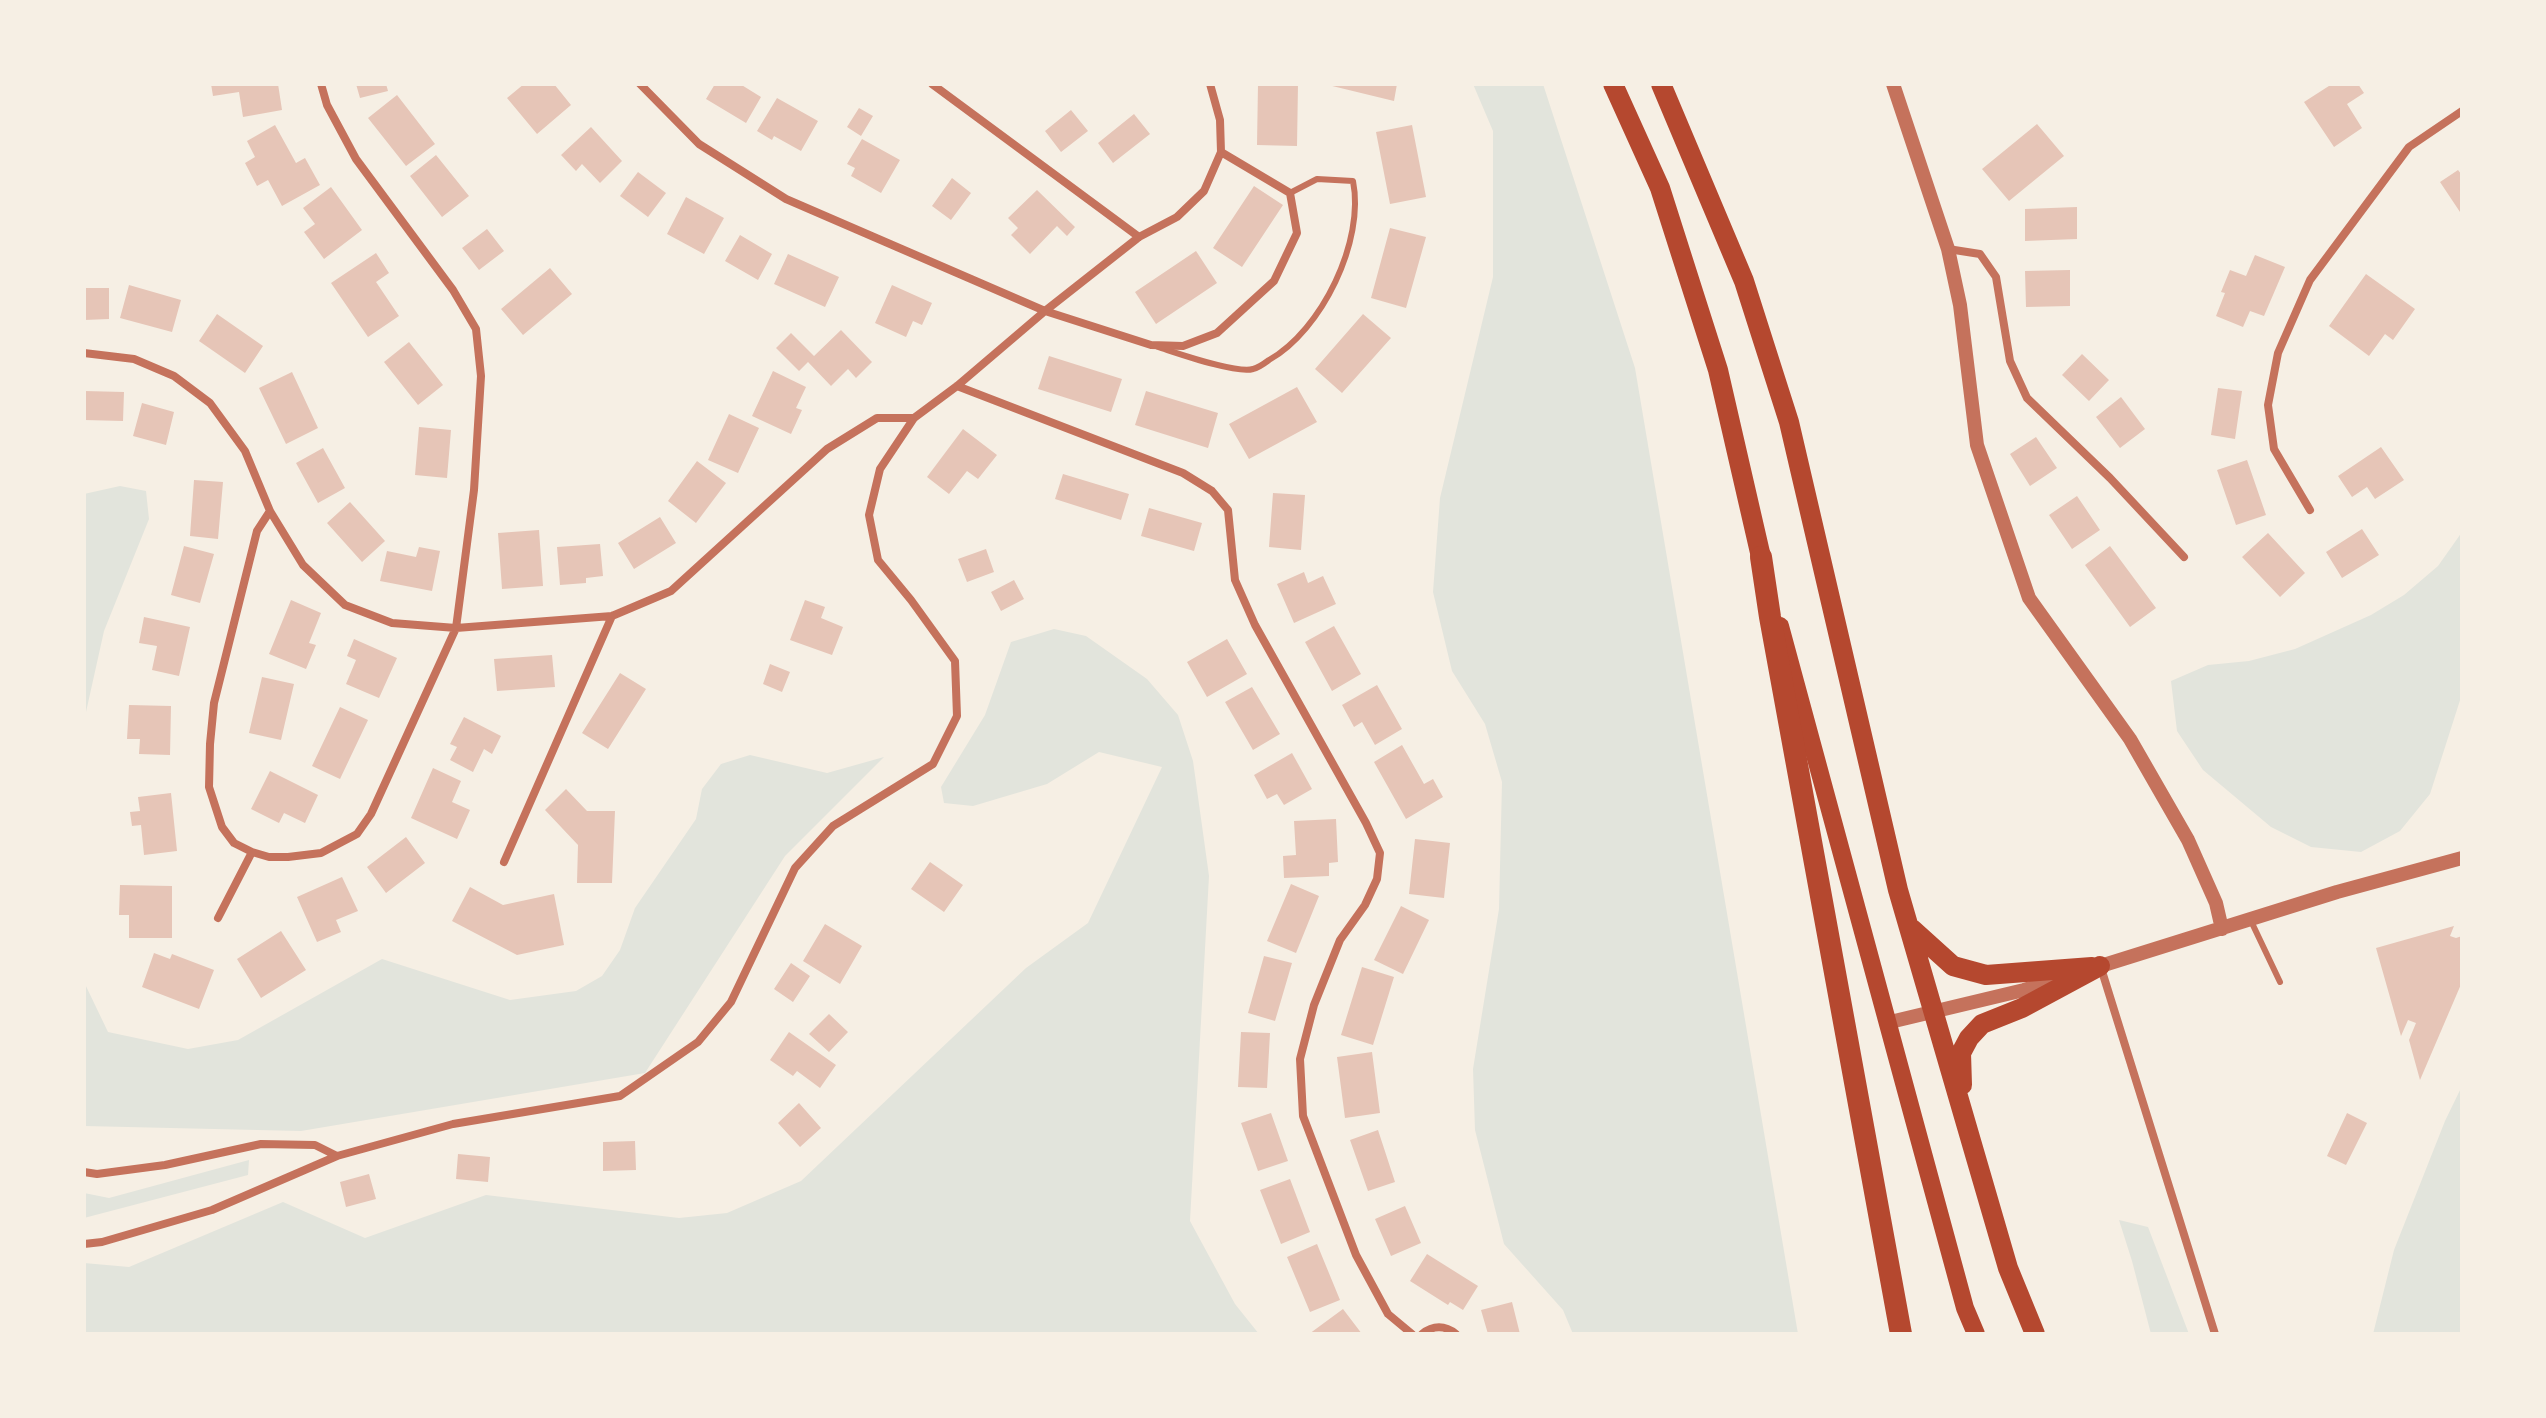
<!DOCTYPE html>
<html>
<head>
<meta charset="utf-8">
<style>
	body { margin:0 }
	#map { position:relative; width:2546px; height:1418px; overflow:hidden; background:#f6efe4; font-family:"PT Sans",sans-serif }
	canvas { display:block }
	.frame { position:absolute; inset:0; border:86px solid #f6efe4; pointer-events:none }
</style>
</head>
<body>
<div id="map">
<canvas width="2546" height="1418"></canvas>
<div class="frame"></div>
</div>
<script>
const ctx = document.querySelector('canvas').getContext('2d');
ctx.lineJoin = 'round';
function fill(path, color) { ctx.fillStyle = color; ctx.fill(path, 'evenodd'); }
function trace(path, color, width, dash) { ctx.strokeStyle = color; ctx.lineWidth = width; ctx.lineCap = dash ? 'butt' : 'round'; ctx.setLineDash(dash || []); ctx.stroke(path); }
fill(new Path2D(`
	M1473 84H1543L1635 368 1798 1334H1573L1563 1310 1504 1244 1475 1130 1473 1069 1499 909 1502 782 1485 724 1452 671 1433 592 1440 498 1493 277V131Z
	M120 486 146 491 149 519 104 631 84 721V494Z
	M2462 532V694L2430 794 2400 831 2361 852 2311 847 2271 827 2203 770 2177 731 2171 681 2208 665 2249 661 2295 649 2371 615 2404 595 2438 566Z
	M1054 629 1086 636 1147 679 1178 715 1193 761 1209 876 1190 1221 1235 1304 1259 1334H84V1263L129 1267 283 1202 365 1238 486 1195 679 1218 727 1213 801 1181 1026 968 1088 923 1162 767 1099 752 1047 784 973 806 944 803 941 787 985 715 1011 642Z
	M750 755 827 773 884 757 785 856 645 1073 301 1131 84 1126V982L108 1032 188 1049 238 1040 382 959 510 1000 576 991 602 976 620 950 635 908 696 819 702 789 721 764Z
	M2462 1086V1334H2373L2394 1250 2445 1121Z
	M249 1160 248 1175 84 1218V1193L109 1198Z
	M2119 1220 2148 1227 2189 1334H2151L2132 1261Z`), '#e2e4dc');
fill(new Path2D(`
	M211 84H278L282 110 243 117 239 92 213 96Z
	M356 84H386L388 91 360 98Z
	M524 84H554L571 105 537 134 507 98Z
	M715 84H740L761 97 746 123 706 99Z
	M1258 84H1298L1297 146 1257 145Z
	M1324 84H1397L1394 101Z
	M2332 84H2358L2364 93 2347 104 2362 128 2334 147 2304 102Z
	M397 95 435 144 406 166 368 118Z
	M777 98 818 121 801 151 774 136 772 140 757 131Z
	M859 108 873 116 861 136 847 127Z
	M1071 110 1088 131 1061 152 1045 131Z
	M1134 114 1150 134 1113 163 1098 143Z
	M2037 124 2064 156 2009 201 1982 169Z
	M275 125 296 163 305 158 320 185 282 206 268 180 257 186 245 163 255 157 247 141Z
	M1412 125 1426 197 1390 204 1376 132Z
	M591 127 622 161 600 183 582 164 576 171 561 155Z
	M862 139 900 160 881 193 851 176 855 168 847 164Z
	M436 155 469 196 442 217 410 176Z
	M2458 170 2462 175V215L2440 182Z
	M638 172 666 193 648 217 620 196Z
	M952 178 971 193 951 220 932 206Z
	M1254 186 1283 205 1242 267 1213 248Z
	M331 187 362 230 324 259 304 232 315 224 303 208Z
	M1037 190 1075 227 1067 236 1057 226 1030 254 1011 235 1018 228 1008 218Z
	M686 197 724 218 704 254 667 234Z
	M2077 207V239L2025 241V209Z
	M1390 228 1426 237 1406 308 1371 298Z
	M487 229 504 251 479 270 462 248Z
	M740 235 772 254 758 280 725 261Z
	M1196 251 1217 283 1156 324 1135 292Z
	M376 253 389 273 376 282 399 316 368 337 331 283Z
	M788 254 839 277 825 307 774 284Z
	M2255 255 2285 267 2264 316 2250 311 2243 327 2216 316 2225 293 2221 292 2230 270 2246 276Z
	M550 268 572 294 523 335 501 309Z
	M2070 270V306L2026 307 2025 271Z
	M2366 274 2415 309 2393 340 2385 334 2369 356 2329 326Z
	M129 285 181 300 172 332 120 318Z
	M892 285 932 303 922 325 913 321 906 337 875 323Z
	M84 288H109V319L84 320Z
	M217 314 263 346 245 373 199 341Z
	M1363 314 1391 338 1342 393 1315 369Z
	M841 330 872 362 856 378 848 369 831 386 808 362 799 371 776 348 791 333 814 356Z
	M409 342 443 385 418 405 384 362Z
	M2082 354 2109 380 2089 401 2062 375Z
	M1049 356 1122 379 1111 412 1038 389Z
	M773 371 806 387 796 408 802 410 791 434 752 416Z
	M292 372 318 428 286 444 259 388Z
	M1297 387 1317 422 1249 459 1229 424Z
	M2218 388 2242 391 2235 439 2211 435Z
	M84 391 124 392 123 421 84 420Z
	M1146 391 1218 413 1208 448 1135 425Z
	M2121 397 2145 429 2120 448 2096 417Z
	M142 403 174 412 166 445 133 436Z
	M729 414 759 428 738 473 708 460Z
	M419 427 451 430 447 478 415 475Z
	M963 429 997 455 978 479 967 471 949 494 927 477Z
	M2036 437 2057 468 2030 486 2010 454Z
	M2381 447 2404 480 2375 499 2367 487 2352 497 2338 476Z
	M323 448 345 488 318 503 296 463Z
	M2247 460 2266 515 2236 525 2217 470Z
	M697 461 726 483 696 523 668 501Z
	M1063 474 1129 494 1121 520 1055 499Z
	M194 480 223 482 218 539 190 536Z
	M1273 493 1305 495 1301 550 1269 547Z
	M2077 496 2100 530 2072 549 2049 515Z
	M350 502 385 541 362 562 327 523Z
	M1149 508 1202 523 1194 551 1141 536Z
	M660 517 676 543 634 569 618 543Z
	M2362 529 2379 555 2342 578 2326 552Z
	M539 530 543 586 502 589 498 533Z
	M2268 533 2305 573 2280 597 2242 557Z
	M600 544 603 576 586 578V583L560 585 557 547Z
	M184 546 214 554 200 603 171 595Z
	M2110 546 2156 608 2130 627 2085 565Z
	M419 547 440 551 432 591 380 581 387 551 416 557Z
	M986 549 994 572 967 582 958 559Z
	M1304 572 1308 583 1323 576 1336 604 1294 623 1277 584Z
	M1014 580 1024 599 1001 611 991 592Z
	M291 600 321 613 309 643 316 645 306 669 269 654Z
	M805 600 825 607 821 618 843 627 832 655 790 640Z
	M144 617 190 627 179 676 152 670 157 646 139 643Z
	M1334 626 1361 674 1332 691 1305 642Z
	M354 639 397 658 379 698 346 684 356 660 347 656Z
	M1227 639 1247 674 1207 697 1187 662Z
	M552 655 555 687 497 691 494 659Z
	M770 664 790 672 782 692 763 684Z
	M620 673 646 689 608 749 582 733Z
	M262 677 294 684 281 740 249 733Z
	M1377 685 1402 729 1375 745 1362 722 1354 727 1342 705Z
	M1252 687 1280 734 1253 750 1225 702Z
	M129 705 171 706 170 755 139 754 140 739H127Z
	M340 707 368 720 340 779 312 766Z
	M464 717 501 736 492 754 484 749 473 772 450 760 457 747 450 744Z
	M1402 745 1424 784 1433 779 1443 797 1406 819 1374 762Z
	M1292 753 1312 789 1284 805 1277 794 1267 799 1254 775Z
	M433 768 461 781 452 802 470 810 457 839 411 818Z
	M270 771 318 795 305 823 284 813 279 823 251 809Z
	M566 789 587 811H615L612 883H577L578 845 545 810Z
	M171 793 177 851 144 855 141 825 132 826 130 812 140 811 138 797Z
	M1336 819 1338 862 1329 863V876L1284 878 1283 856 1296 855 1294 821Z
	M406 837 425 863 386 893 367 867Z
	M1415 839 1450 843 1444 898 1409 894Z
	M930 862 963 885 944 912 911 889Z
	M342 877 358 911 336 920 341 932 317 942 297 897Z
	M1291 884 1319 896 1296 953 1267 941Z
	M120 885 172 886V938H129V915H119Z
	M470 887 503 905 554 894 564 945 517 955 452 921Z
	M1401 906 1429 920 1403 974 1374 960Z
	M825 924 862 946 840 984 803 961Z
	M2454 926 2450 936 2456 938 2462 936V982L2420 1080 2409 1040 2416 1023 2408 1020 2401 1036 2376 948Z
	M281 931 306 970 261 998 237 959Z
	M154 953 170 959 172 954 214 970 199 1009 142 987Z
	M1264 956 1292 963 1275 1021 1248 1013Z
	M791 963 810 976 793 1002 774 989Z
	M1362 967 1394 977 1373 1045 1341 1035Z
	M829 1014 848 1032 829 1052 809 1034Z
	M789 1032 836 1065 820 1088 797 1071 793 1076 770 1060Z
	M1241 1032 1270 1033 1267 1088 1238 1087Z
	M1372 1052 1380 1113 1345 1118 1337 1057Z
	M799 1103 821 1128 800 1147 778 1123Z
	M1271 1113 1288 1161 1258 1171 1241 1123Z
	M2347 1113 2367 1123 2346 1165 2327 1156Z
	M1378 1130 1395 1182 1368 1191 1350 1140Z
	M635 1141 636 1170 603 1171V1142Z
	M458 1154 490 1157 488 1182 456 1179Z
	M369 1174 376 1199 346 1207 340 1182Z
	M1290 1179 1310 1232 1281 1244 1260 1190Z
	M1405 1206 1421 1243 1391 1256 1375 1219Z
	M1317 1244 1340 1300 1310 1312 1287 1257Z
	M1427 1254 1478 1286 1463 1310 1450 1302 1448 1305 1410 1281Z
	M1512 1302 1520 1334H1488L1481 1310Z
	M1343 1309 1362 1334H1309Z`), '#e6c5b7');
trace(new Path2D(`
	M1158 347C1177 353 1236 374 1253 369 1258 368 1265 363 1269 360 1322 330 1365 241 1353 181L1317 179 1290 193
	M2251 921 2280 982`), '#c5725c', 6);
trace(new Path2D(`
	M640 84 699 144 786 199 1045 311 1151 345 1183 346 1217 333 1274 281 1297 233 1290 193 1221 152
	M932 84 1139 237
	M1948 249 1980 254 1996 277 2010 361 2027 398 2110 478 2184 557
	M84 353 134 359 174 376 210 403 245 451 270 511 303 565 345 605 392 623 456 628 612 616 671 591 827 449 877 418H914
	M957 386 1183 473 1212 491 1228 510 1235 580 1255 625 1366 823 1380 853 1377 879 1365 905 1340 940 1314 1005 1300 1059 1303 1116 1356 1255 1388 1314 1412 1334
	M2310 510 2274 449 2268 405 2278 353 2310 280 2409 147 2462 111
	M270 511 257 531 214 703 210 744 209 787 222 827 234 843 252 852 269 857H288L321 853 357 834 371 814 456 628 474 490 481 376 476 329 453 290 356 159 327 105 321 84
	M504 862 612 616
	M218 918 252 852
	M2101 968 2215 1334
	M84 1172 97 1174 165 1165 261 1144 315 1145 337 1156
	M84 1244 102 1242 212 1210 337 1156 453 1124 620 1096 698 1042 731 1002 795 868 833 826 933 764 957 716 955 661 911 600 878 560 869 515 880 469 914 418 957 386 1045 311 1139 237 1177 217 1204 191 1221 152 1220 120 1210 84
	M1422 1334C1433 1325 1445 1325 1456 1334`), '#c5725c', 8);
trace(new Path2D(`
	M1893 84 1948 249 1960 305 1977 445 2029 598 2130 739 2188 840 2216 903 2222 929
	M2091 969 2337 892 2462 858
	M1886 1023 2024 990 2067 977`), '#c5725c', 14);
trace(new Path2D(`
	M1780 626 1965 1308 1976 1334`), '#b5482f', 18);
trace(new Path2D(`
	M1613 84 1660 188 1718 370 1761 557
	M1661 84 1744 281 1789 422 1898 890 2008 1268 2035 1334
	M1912 929 1953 966 1986 975 2092 967
	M1962 1085 1961 1053 1969 1038 1982 1024 2022 1008 2100 966`), '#b5482f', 20);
trace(new Path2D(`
	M1761 557 1770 617 1901 1334`), '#b5482f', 22);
</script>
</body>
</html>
